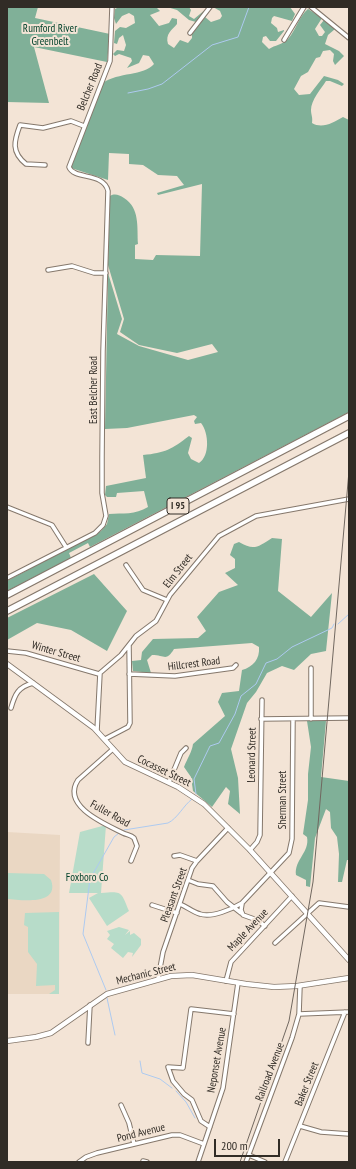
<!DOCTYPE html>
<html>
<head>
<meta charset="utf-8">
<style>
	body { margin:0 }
	#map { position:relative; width:356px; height:1169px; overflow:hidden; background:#f3e4d6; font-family:"PT Sans Narrow",sans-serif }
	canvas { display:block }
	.frame { position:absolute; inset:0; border:8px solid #312c26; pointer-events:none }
	.scale { position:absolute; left:214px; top:1139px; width:66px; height:18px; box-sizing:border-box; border:2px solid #312c26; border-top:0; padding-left:5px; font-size:12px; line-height:14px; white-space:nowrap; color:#312c26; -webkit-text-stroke:3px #f3e4d6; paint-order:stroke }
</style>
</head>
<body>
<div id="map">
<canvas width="356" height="1169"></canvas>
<div class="frame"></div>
<div class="scale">200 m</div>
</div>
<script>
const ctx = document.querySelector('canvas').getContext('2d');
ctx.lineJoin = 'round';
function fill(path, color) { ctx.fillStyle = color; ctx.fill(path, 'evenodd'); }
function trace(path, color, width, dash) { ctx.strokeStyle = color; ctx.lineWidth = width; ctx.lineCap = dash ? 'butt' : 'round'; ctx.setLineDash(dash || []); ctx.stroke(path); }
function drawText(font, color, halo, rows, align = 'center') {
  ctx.font = font + ' "PT Sans Narrow",sans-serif'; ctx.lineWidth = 4; ctx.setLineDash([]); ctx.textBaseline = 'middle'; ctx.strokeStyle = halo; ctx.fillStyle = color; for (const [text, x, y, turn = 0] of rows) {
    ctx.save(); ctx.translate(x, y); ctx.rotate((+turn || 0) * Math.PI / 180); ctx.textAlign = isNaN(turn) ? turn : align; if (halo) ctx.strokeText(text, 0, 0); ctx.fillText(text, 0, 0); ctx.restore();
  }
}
fill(new Path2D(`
	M7 832 60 835 59 994H7Z`), '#ead7c3');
fill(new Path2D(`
	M106 825 101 893C122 891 121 891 129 911L107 926 89 898 98 893H69L80 832Z
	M7 873 44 874 51 880C60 906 21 900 7 899Z
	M59 912V994H49L55 990V985L36 986 37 964 28 952V927L24 925 25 913Z
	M119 927 129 930 125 935 130 931V935L134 933 141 939V945L132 957 133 953 128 952 123 958 111 948 114 944 107 939 110 935 107 931Z`), '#b7dcc9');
fill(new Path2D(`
	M7 7H38L35 18 110 34 107 62 34 47 49 103 7 102Z
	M119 7H156L160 11 150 15 159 26 169 23 172 18 177 19V24C172 30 165 34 168 44L174 48 180 40 188 43 192 38V34L205 17 211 22 220 19 222 16 220 11 213 7H290L295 14 292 21 274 16 272 18 271 23 277 28 278 32 284 30V31L276 41H270L266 36 263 37 262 42 269 49C275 45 282 45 288 39 296 30 299 16 308 9L322 18 315 29 319 36H322L325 32 320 25 324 20 335 29 328 35 325 44 339 51 344 56 335 65 333 61 334 54 330 50 323 51 320 57 316 58 308 72 301 76 294 89 299 95 310 94 324 76 338 80 344 84 342 86 330 81H326C321 89 311 100 311 110 311 115 313 117 312 123 322 129 333 123 343 117L349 120V412L90 547 88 543 69 553 71 558 7 591V581L101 531 107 524 109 514C123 513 135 515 148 507L144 491 117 493 116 497H107L105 495 106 486 146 478 143 455C165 453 172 449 189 436L192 438 188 453 191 459 199 463C210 456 209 433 201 423L195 424 194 421 197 417 194 415 127 428 105 429 108 273 122 319 117 334 139 346 188 360 218 352 212 344 177 353 139 345 120 332 124 319 108 265 110 196C115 193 119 195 124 198 140 208 137 227 138 244L135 245V259L153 260 156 255 200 256 202 184 158 195 157 193 184 185 177 176 158 175 143 165 129 164V154L109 153 108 180 71 168 103 83C118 72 144 76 154 64L149 56 143 55 139 63 127 68 132 61 131 58 119 54 115 56 113 54 117 50 124 51 126 45 123 35 119 38 117 44 114 43 115 31 120 27 126 28 135 23 134 16 129 13 122 16 116 24 114 18 115 9Z
	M167 7H189L191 10 189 16 194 19 206 9 196 22 189 20 177 10Z
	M272 538 282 539 278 591 311 617 332 593 326 651 311 654 294 670 282 666 267 673 256 692 247 703 231 749 238 778 240 814 228 804 230 791 226 787 212 807 193 791 191 777 184 767C187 759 192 752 193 744L225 716 218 702 222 693 239 691 242 670C253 667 260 659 259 647L252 643 174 649C166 662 165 655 152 655L147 660 151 673 133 671 132 661 141 660 142 652 153 639 198 638 206 631 197 617 219 592 238 585 225 573 235 568V559L230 555 234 544 239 542C254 551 258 547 272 538Z
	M94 574 127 611 107 651 71 630 37 623 7 640V618Z
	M307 721H326L321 777 349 781V860H347L342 882H338L339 854 337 837 331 828 330 812 326 809 315 838 310 887 306 886V880L296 875C294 860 310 852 307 837L303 834 308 800V774L311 747Z`), '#80b098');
trace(new Path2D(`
	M128 93 148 89 162 84 212 45 238 37 249 7
	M338 624 349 614
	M196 794 194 779 210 746 219 743 235 714 241 696 256 684 266 663 277 659 292 647 332 628 334 624
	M124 830 168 823C178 818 183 806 192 799
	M106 990 83 934 90 879 114 837 119 833
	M107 998 115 1035
	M140 1061 142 1073 160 1079 172 1088
	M176 1091 186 1102 195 1118`), '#adcaf0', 1);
const minor = new Path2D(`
	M311 7 349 38
	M190 33 210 7
	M284 40 304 7
	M45 165 26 164C11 152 14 141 20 125L43 128 71 121 84 126
	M48 270 72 266 94 273H106
	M7 507 52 525 66 547
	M126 565 143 590 167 600
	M7 578 95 533 103 525 106 516 102 493V457L103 351 108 191C104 172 74 180 69 167L110 61 112 7
	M7 651 26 653 99 674
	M129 674 175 676 233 668 236 665
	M11 708C15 694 18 687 33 683
	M261 719 349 718
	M311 719V668
	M97 731 100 673 121 655 136 636 156 621 170 595 219 536 256 516 349 499
	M105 739 128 727 130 723 129 645
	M113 749 78 780C61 806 105 824 123 833 127 835 131 835 134 838L137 846 131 861
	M169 782 181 753 186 748
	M250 850 257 842 260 835 262 700
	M174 856 180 855 197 861
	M188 880 198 884 213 886 227 902 241 913
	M180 904C187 907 193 912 200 914 212 918 232 909 242 903L289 853 292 839 293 719
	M242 904 241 910 243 915 257 920 265 926
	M152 905 177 913
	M275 943 319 903 349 907
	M158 979 163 952 192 868 197 861 228 828
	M226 981 231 962 292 896
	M299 1014 349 1012
	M88 1043 90 1005
	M121 1105 129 1123 134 1144
	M300 1126 321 1132 349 1134
	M210 1127 201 1121 192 1100 184 1094 173 1081 168 1067 183 1068 191 1009 234 1014
	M249 1155 265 1162
	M143 1161 147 1162
	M79 1162 86 1157 97 1153 172 1135H180L204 1144
	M198 1162 223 1088 238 983
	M246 1162 292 1038 299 1014 300 986
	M285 1162 345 1012`);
const major = new Path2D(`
	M7 664 94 728 125 762 178 787 204 804 250 850 349 960
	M7 1041 36 1037 51 1033 107 994 171 976 192 975 246 984 274 987 297 986 349 978`);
const highway = new Path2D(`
	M7 595 349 416
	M7 611 349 433`);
trace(minor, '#85786c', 5.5);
trace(major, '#85786c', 6);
trace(highway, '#85786c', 8);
trace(minor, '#fff', 3.5);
trace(major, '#fff', 4.5);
trace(highway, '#fff', 5.5);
trace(new Path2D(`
	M240 1162 289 1021 313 882 349 471`), '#70675f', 1);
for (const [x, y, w] of [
	[178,506,22]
]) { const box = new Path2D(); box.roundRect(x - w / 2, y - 8, w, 16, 3); ctx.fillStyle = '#f3e4d6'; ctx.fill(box); trace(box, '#312c26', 1); }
drawText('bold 10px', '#312c26', null, [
	["I 95",178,506]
]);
drawText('11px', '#00412a', '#f3e4d6', [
	["Rumford River",50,29],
	["Greenbelt",50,42],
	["Foxboro Co",87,878]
]);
drawText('11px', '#312c26', '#f3e4d6', [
	["Belcher Road",90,87,-68],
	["East Belcher Road",94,390,-90],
	["Elm Street",178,571,-52],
	["Winter Street",56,652,16],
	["Hillcrest Road",194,664,-7],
	["Leonard Street",252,755,-89],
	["Cocasset Street",164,771,26],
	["Sherman Street",283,800,-90],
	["Fuller Road",110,814,29],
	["Pleasant Street",174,895,-70],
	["Maple Avenue",248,930,-47],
	["Mechanic Street",146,974,-14],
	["Neponset Avenue",217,1060,-80],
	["Railroad Avenue",270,1072,-69],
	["Baker Street",307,1084,-68],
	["Pond Avenue",141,1133,-14]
]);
</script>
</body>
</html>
